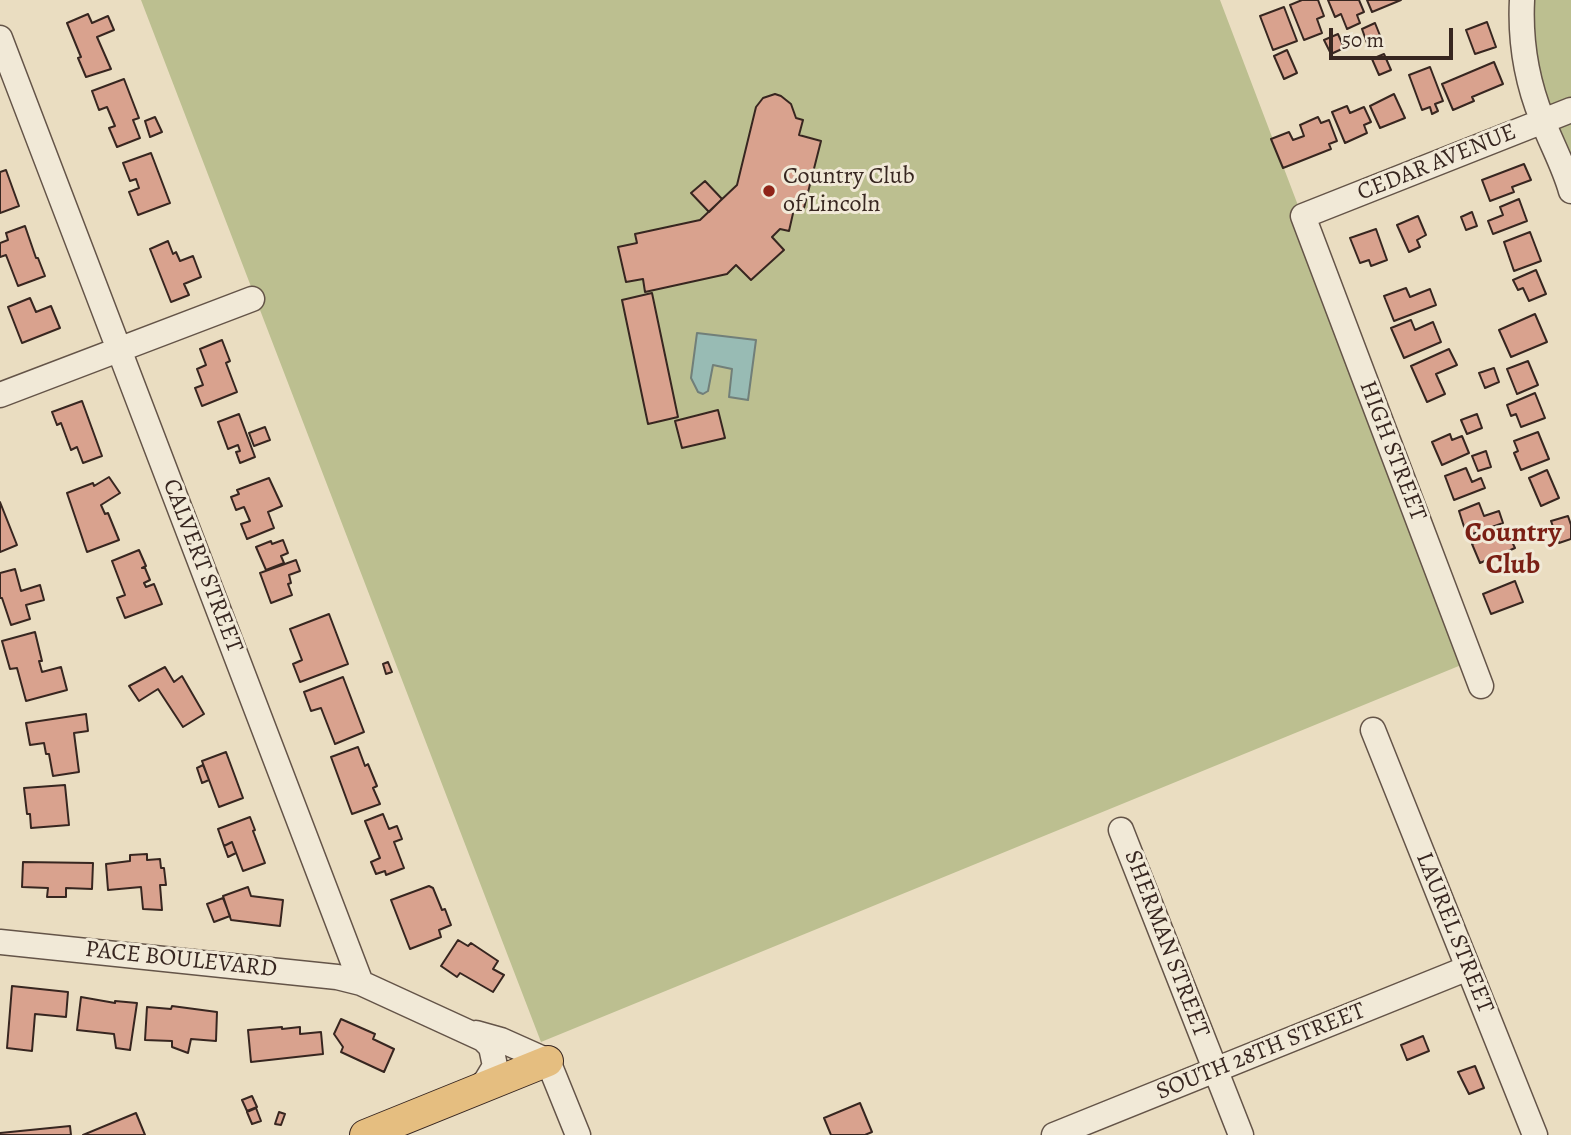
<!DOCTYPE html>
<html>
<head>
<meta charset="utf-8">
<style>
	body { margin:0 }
	#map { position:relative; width:1571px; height:1135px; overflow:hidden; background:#eaddc1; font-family:Alegreya,serif }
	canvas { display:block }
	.scale { position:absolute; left:1329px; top:28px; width:124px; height:32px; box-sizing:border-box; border:4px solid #372620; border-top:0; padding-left:9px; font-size:21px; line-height:24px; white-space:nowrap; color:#372620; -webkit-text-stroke:5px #f1e9d7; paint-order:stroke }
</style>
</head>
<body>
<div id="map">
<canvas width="1571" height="1135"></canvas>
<div class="scale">50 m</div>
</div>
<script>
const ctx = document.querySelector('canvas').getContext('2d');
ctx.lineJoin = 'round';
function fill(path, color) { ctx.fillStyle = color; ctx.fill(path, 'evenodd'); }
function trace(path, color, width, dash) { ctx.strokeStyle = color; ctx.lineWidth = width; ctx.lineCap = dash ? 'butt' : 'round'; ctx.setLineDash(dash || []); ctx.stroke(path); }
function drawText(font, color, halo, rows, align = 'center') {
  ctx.font = font + ' Alegreya,serif'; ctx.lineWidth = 6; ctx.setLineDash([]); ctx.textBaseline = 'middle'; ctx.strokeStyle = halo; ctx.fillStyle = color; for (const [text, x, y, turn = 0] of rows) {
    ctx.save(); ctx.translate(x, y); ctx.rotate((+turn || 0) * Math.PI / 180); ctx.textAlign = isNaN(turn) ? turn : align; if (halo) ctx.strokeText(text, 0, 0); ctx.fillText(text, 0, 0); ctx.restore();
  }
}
fill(new Path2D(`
	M141 0H1220L1471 661 541 1042Z
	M1522 0H1571V191L1568 179Z`), '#bcbf90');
const water = new Path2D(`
	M697 333 756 340 748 400 729 397 732 369 713 365 708 391 703 394 698 392 691 378Z`);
fill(water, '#98bbb4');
trace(water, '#717f79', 2);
const building = new Path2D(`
	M1302 0H1318L1324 16 1317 19 1322 33 1304 40 1290 5Z
	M1328 0H1359L1364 12 1357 15 1360 23 1347 29 1341 14 1335 17Z
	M1367 0H1401L1372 12Z
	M1284 7 1297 41 1273 50 1260 16Z
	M88 14 92 23 108 16 114 30 97 37 111 69 86 77 78 58 81 57 67 23Z
	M1487 22 1496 47 1475 54 1466 30Z
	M1375 23 1381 38 1367 43 1362 29Z
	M1338 34 1344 48 1331 54 1324 40Z
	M1287 50 1297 73 1284 79 1274 56Z
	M1384 54 1391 70 1379 75 1372 59Z
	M1494 62 1503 84 1472 97 1474 101 1453 110 1442 84Z
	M1430 67 1443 101 1435 104 1438 111 1432 114 1430 107 1422 110 1409 75Z
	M124 79 139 118 133 120 140 138 117 147 109 128 115 126 107 107 99 110 92 91Z
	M775 94 781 96 791 104 796 118 803 120 799 135 821 141 803 212 794 209 789 231 780 229 772 237 784 250 751 280 736 265 727 274 645 292 643 279 626 282 618 247 637 243 635 234 700 220 737 185 756 107 763 98Z
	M1394 94 1405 118 1380 128 1370 106Z
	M1347 106 1350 113 1364 107 1371 122 1364 125 1367 133 1345 143 1332 112Z
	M155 117 162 132 150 137 145 121Z
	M1318 117 1321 123 1329 120 1337 141 1329 144 1331 149 1283 168 1271 139 1289 132 1293 140 1304 136 1300 125Z
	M151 153 170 203 138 215 129 192 139 188 136 179 130 181 123 163Z
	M1524 164 1531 180 1512 187 1514 192 1490 201 1482 180Z
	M6 170 19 206 0 213V172Z
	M705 181 722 199 709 212 691 193Z
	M1519 199 1527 221 1493 234 1488 221 1503 215 1500 207Z
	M1472 212 1477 226 1466 230 1461 217Z
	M1418 216 1426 235 1417 240 1420 247 1409 252 1397 225Z
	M25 226 36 258H38L45 276 18 286 6 255 0 257V243L8 240 6 233Z
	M1376 229 1387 260 1371 266 1369 260 1360 263 1350 238Z
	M1530 232 1541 261 1514 271 1504 242Z
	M168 241 173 254 176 252 180 261 193 256 201 277 184 284 189 295 171 302 150 249Z
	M1536 270 1546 294 1529 301 1523 288 1518 290 1513 280Z
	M1406 288 1410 297 1430 289 1436 305 1394 321 1384 296Z
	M652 293 678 417 648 424 622 300Z
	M30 298 36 312 51 306 60 328 22 343 8 307Z
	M1535 314 1547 342 1511 357 1499 330Z
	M1411 320 1415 330 1433 322 1441 342 1404 358 1391 328Z
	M222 340 230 361 226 363 237 392 202 406 195 388 203 385 197 369 206 365 200 349Z
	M1449 349 1457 365 1436 374 1445 394 1427 402 1411 366Z
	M1528 361 1538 385 1517 394 1507 369Z
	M1494 368 1499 382 1485 388 1479 373Z
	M1535 393 1545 418 1521 427 1516 414 1511 416 1507 405Z
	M82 401 102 456 83 463 77 447 71 450 61 423 57 425 52 412Z
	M718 410 725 438 682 448 675 421Z
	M239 414 255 457 240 463 236 452 240 451 238 445 228 449 218 422Z
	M1477 414 1482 428 1467 434 1461 420Z
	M265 427 270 440 254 446 249 433Z
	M1538 432 1549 459 1521 470 1514 453 1518 451 1514 441Z
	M1450 434 1452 440 1462 436 1469 453 1442 465 1432 442Z
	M1486 451 1491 467 1478 471 1472 456Z
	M1466 468 1472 482 1481 478 1485 488 1454 500 1445 476Z
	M1547 470 1559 498 1541 506 1529 478Z
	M109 477 120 493 101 505 105 514 108 513 119 540 87 552 67 493 93 483 94 486Z
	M269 478 282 506 268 512 274 528 247 539 241 524 250 521 244 507 236 510 231 497 239 494 237 490Z
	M0 502 17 545 0 552Z
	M1479 503 1484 516 1499 511 1503 523 1467 536 1459 511Z
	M1568 516 1571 525V539L1559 543 1551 521Z
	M1506 529 1515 548 1480 563 1472 544Z
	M283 540 288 553 281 556 284 563 266 570 256 547 271 541 272 544Z
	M139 550 146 566 142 568H145L150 580 144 583 146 587 154 584 162 604 125 618 117 598 125 595 112 561Z
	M296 560 300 571 289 575 291 583 288 584 292 595 271 603 260 573Z
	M15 569 21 591 40 585 44 600 26 605 30 619 11 625 2 598H0V573Z
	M1515 581 1523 602 1491 614 1483 594Z
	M329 614 348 664 300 682 293 664 302 660 290 629Z
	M35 632 42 661H39L42 672 61 667 67 690 26 701 17 668 10 669 2 641Z
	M388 662 392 672 386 674 383 664Z
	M165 667 174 682 182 676 204 714 183 727 158 689 139 701 129 686Z
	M343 677 364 732 335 744 321 708 311 711 304 692Z
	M86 714 88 731 74 733 79 772 53 776 49 754H46L44 743 30 745 26 723Z
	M358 747 365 766 368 764 377 786 373 788 380 804 352 814 331 757Z
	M226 752 243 798 219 807 202 761Z
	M203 765 209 780 202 783 197 768Z
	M65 785 69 825 31 828 30 814H27L24 788Z
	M383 814 389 829 397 826 402 839 394 842 404 868 386 875 385 871 376 874 371 862 380 858 365 821Z
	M250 817 255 830 253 831 265 863 243 871 232 842 224 846 218 829Z
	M232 842 236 853 228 857 224 846Z
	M147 854V860L160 859 161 868H164L166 885H160L162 910 143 909 141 887 108 890 106 864 130 861V855Z
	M23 862 93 863 92 889 66 888V897H47L48 888 22 887Z
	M429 886 433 888 442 910 445 909 451 925 439 930 441 937 410 949 391 900Z
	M248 887 251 896 283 900 280 926 231 920 223 896Z
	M223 898 230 916 214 922 207 904Z
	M458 940 468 946 471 943 498 961 493 969 504 975 493 992 460 973 457 977 441 966Z
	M12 986 68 992 66 1017 35 1014 32 1051 7 1048Z
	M81 997 115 1003V1001L137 1003 130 1050 116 1048 114 1034 77 1030Z
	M172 1006 217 1012 216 1041 191 1039 188 1053 172 1047V1041L145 1040 147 1007 171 1009Z
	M341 1019 375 1034 373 1039 394 1049 384 1072 341 1052 343 1047 334 1034Z
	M282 1027V1029L300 1027V1034L321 1032 323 1054 251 1062 248 1030Z
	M1423 1036 1429 1051 1407 1060 1401 1045Z
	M1475 1066 1484 1088 1469 1094 1458 1072Z
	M252 1096 257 1107 247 1111 242 1100Z
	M860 1103 872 1132 865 1135H831L824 1118Z
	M256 1108 261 1121 252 1124 247 1112Z
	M279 1112 285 1114 281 1125 275 1124Z
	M136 1113 145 1135H83Z
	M70 1126 71 1135H0V1133Z`);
fill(building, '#d9a28e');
trace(building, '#372620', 2);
const minor = new Path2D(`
	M1522 0C1520 40 1527 82 1542 119 1551 143 1564 166 1571 191
	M0 38 361 983
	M0 395 252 299
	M1481 686 1303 216 1571 110
	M1373 730 1535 1135
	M1121 830 1241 1135
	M0 942 337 977 361 983 483 1039 491 1047 495 1066 486 1081 475 1091
	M476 1033 501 1040 548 1061 578 1135
	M1054 1135 1468 968`);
const major = new Path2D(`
	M365 1135 548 1061`);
trace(minor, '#645448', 27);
trace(major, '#372620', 32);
trace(minor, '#f1e9d7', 24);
trace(major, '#e5be80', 30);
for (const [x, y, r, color] of [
	[769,191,7,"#8f2418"]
]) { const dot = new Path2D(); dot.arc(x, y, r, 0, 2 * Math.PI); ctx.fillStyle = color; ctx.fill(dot); trace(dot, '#f1e9d7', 2.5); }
drawText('24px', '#372620', '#f1e9d7', [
	["CEDAR AVENUE",1437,163,-22],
	["HIGH STREET",1392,451,69],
	["CALVERT STREET",202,566,69],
	["LAUREL STREET",1454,933,68],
	["SHERMAN STREET",1166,944,69],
	["PACE BOULEVARD",181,960,6],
	["SOUTH 28TH STREET",1261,1052,-22]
]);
drawText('24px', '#372620', '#f1e9d7', [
	["Country Club",783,177],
	["of Lincoln",783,205]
], 'left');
drawText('bold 28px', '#7a1f14', '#f1e9d7', [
	["Country",1513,534],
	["Club",1513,566]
]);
</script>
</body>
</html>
